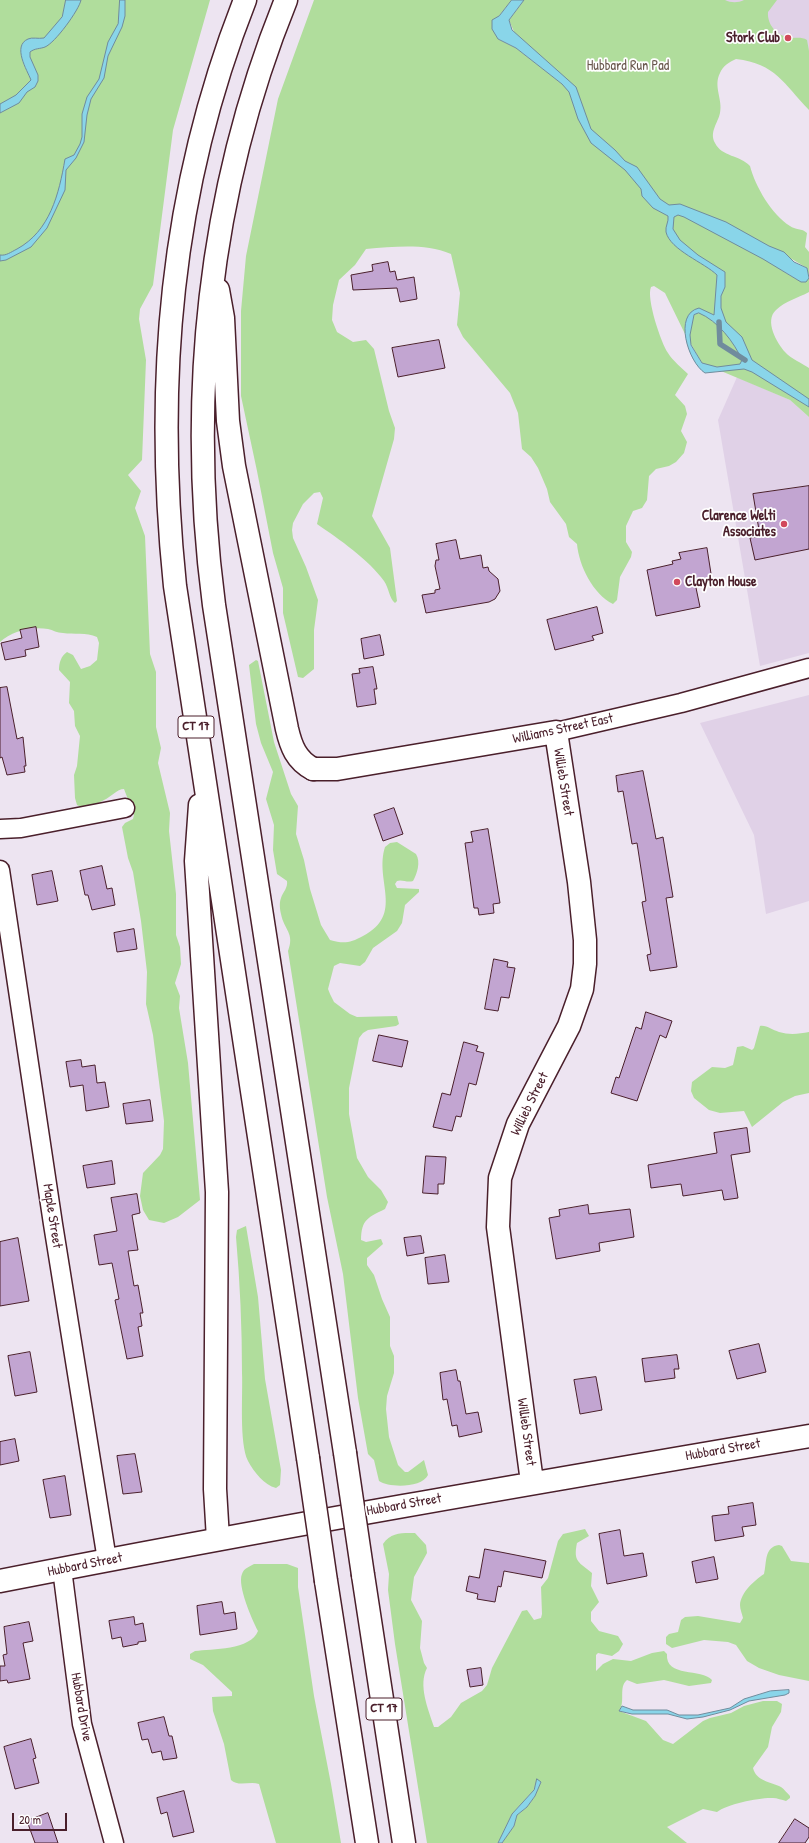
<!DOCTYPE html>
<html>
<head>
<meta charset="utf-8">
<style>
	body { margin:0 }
	#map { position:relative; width:809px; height:1843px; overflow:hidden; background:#ede4f1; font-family:"Patrick Hand",sans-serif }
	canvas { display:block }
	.scale { position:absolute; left:12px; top:1813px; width:55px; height:18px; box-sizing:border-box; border:2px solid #4a1f2b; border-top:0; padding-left:5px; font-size:12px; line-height:14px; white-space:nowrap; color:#4a1f2b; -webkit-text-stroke:3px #fff; paint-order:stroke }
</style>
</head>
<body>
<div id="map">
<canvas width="809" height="1843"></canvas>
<div class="scale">20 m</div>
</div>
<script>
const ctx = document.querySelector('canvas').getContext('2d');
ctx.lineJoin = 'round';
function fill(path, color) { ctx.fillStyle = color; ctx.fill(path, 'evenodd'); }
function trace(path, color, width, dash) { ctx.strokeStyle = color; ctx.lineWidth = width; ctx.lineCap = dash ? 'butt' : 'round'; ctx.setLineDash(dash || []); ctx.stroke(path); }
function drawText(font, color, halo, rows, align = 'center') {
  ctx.font = font + ' "Patrick Hand",sans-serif'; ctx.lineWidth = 3.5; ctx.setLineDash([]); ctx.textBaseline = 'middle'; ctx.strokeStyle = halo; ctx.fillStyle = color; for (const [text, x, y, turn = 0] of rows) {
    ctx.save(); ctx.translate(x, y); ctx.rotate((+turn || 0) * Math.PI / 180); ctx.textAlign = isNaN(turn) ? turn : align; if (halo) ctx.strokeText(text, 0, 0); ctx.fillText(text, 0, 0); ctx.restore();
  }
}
fill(new Path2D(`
	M716 0H809V71Z
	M737 377 790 400 809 417V653L760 666 718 420Z
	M809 695V901L766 914 754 835 700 723Z`), '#e0d1e7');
fill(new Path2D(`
	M0 0H210L173 130 153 285 140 309 139 319 146 360 142 460 128 475 141 491 135 508 145 536 150 654 156 672V727L161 748 158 763 170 813 169 831 176 894V935L180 947 181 964 175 983 180 996 179 1008 188 1063 200 1200 178 1217 164 1223 149 1220 143 1210 140 1196 143 1173 160 1155 163 1149 164 1121 153 1035 146 1004 147 972 141 921 133 872 128 858 122 827 125 823 133 819 134 815 124 789C117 789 111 797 104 800 97 804 89 807 81 807L77 805 75 798 74 775 77 766 80 736 75 726 74 711 69 703 70 682 59 670C59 663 61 656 67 652L73 655 81 669 90 666 97 660 99 643 97 637C86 632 74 635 63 633 57 633 53 630 48 629 33 626 11 631 0 642Z
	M314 0H512L499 16 498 39 516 48 561 83 554 68 515 34 509 20 522 3 520 0H725C731 3 738 3 744 0H777L768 12C767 25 777 36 791 38 797 38 802 37 807 40L809 51V110C783 83 776 64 736 59 729 62 723 66 720 73 713 86 723 100 720 113 718 123 709 132 715 143 722 157 740 155 750 166 755 186 772 215 790 226 795 230 802 228 807 233L805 247 809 252V277L807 268 790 258 781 270C790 274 801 286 809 278V292C798 298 785 301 776 310 764 321 777 343 785 352 791 359 802 363 809 368V417L790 400 702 363 685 334 665 293 654 286 651 287C646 298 661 343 668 353 673 361 681 367 688 374L675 395 685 406 687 414 681 431 687 442 684 453 676 462 669 466 656 469 649 476 647 500 642 508 633 511 626 526V542L632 552 631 557 620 577 617 600 613 604C593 594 579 566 577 544L569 537 566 524 550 502 547 489 538 468 531 457 522 449 518 413 510 393 463 337 457 325 460 293 451 254C424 243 395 247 366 249L355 265 339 280 333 305 332 320 337 332 353 342 366 340 374 349 389 411 395 428 394 439 372 516 390 548 397 601 395 603C389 598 389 588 384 581 369 560 339 539 317 524L323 498 320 492 314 493 303 504 293 523 292 530 293 538 306 567 318 600 314 630V669L303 678 298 677 283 613V588L273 553 257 471 241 396V311L246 256 278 99Z
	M256 660 258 661 274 742 291 794 298 806 296 834 304 860 310 889 321 925 330 940C344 944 350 943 363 936 405 914 374 881 385 847L390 843 397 842 416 854C421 862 417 874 413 881 407 883 402 879 397 881L395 884 397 888 419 889V892L405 905 402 923 397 931 373 948 365 962 360 966 340 963 334 966 328 989 330 994 334 1002 350 1014 357 1017 397 1016 399 1024 396 1026 368 1030 363 1033 359 1038 349 1088V1114L357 1158 368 1177 381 1190 388 1202 385 1209C369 1217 361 1219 361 1240L366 1242 381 1239 383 1244 367 1258V1265L374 1275 382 1299 390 1317V1346L394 1356V1373L387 1396 386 1409 389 1437 398 1465 405 1472H408L424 1460 428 1475C422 1488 389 1488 379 1481L374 1460 368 1454 358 1398 343 1274 327 1197 288 951C295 933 284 930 281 914 280 910 279 903 281 898 283 892 288 888 287 881L277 874 273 850 274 825 266 799 273 772 261 743 256 724 249 665Z
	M760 1026C767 1025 772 1030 779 1032 789 1035 799 1034 809 1032V1093L795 1096 783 1102 752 1127 744 1111 720 1113 709 1110 694 1098 691 1091 692 1082 712 1067 725 1068 733 1065 737 1047 743 1046 752 1050 754 1048Z
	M246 1226 258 1297 265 1379 281 1470 280 1485 276 1488C264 1485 254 1472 248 1461 239 1443 243 1395 242 1373 242 1328 240 1282 236 1237L237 1230Z
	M585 1529 589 1536 577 1543C573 1562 579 1562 592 1573L591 1586 599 1602 591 1612V1621L599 1631 618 1636 623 1644 619 1651 612 1656 598 1653 596 1655V1671L603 1664 613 1659 631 1661 652 1653 664 1651 667 1654C665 1678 702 1668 712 1680L711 1683 689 1686 664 1680 637 1684 627 1680C618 1687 626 1702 619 1711L646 1721 663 1740 673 1744 703 1721 710 1718 731 1713 744 1706 763 1701H777L782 1704 781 1712 772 1727 768 1747 753 1768C756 1781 771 1782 781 1787 784 1789 787 1793 790 1796V1798L786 1801C782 1800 777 1798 773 1798 761 1797 727 1804 717 1812L703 1809 667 1827 687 1843H502L514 1826 517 1815 527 1807 535 1796 541 1782 536 1784 534 1790 512 1814 498 1843H427L395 1644 388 1590 389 1574 383 1544C391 1532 402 1533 415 1533L426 1545 427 1553 414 1577 411 1600 422 1621 420 1648 424 1663 427 1668C418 1685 428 1709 434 1727H438L451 1717 461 1703 482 1691 487 1685 492 1668 522 1611 527 1610 534 1620 541 1618 542 1614 541 1587 548 1578 558 1541 563 1534Z
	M779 1545 782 1546 791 1561 809 1563V1681L779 1675 759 1668 747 1661 736 1645 728 1642 704 1640 672 1648 666 1644V1637L669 1634 678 1632 681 1620 685 1617 698 1616 740 1623 743 1618C742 1614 740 1609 740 1605 741 1592 754 1581 764 1574 767 1562 764 1547 779 1545Z
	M254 1564H287L298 1568V1587L314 1696 331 1784 341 1843H276L259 1784C250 1781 238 1787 231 1780L224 1744 213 1711 212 1697 232 1696V1692L203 1665 190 1659V1654L195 1651C212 1649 251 1650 258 1631 252 1620 237 1585 242 1574 244 1568 249 1567 254 1564Z`), '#b0dd9c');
const water = new Path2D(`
	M66 0H81C79 10 55 43 45 47 40 49 35 48 30 52V57L38 75V81L35 87 27 92 19 103 0 113V104L16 95 31 80C27 70 12 46 28 39 32 37 38 39 44 38L62 17Z
	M120 0H125V16L122 27 108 56 104 78 91 99 87 115 84 142 76 158 66 170 65 190 47 228 31 247 6 260 0 261V255C6 256 11 252 17 249 50 231 59 194 65 159L74 155 80 144 82 137V114L87 97 99 79 108 42 118 24Z
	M512 0H524L509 20 512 30 576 87 591 129 615 150 625 161 637 167 660 199 669 205 680 204 726 222 769 246 784 252 794 262 807 268 809 278 806 282H801L763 259 684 217 678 215 674 217 673 229 680 240 698 255 725 272V287L721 296V308L726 322 742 337 752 360 809 399V407L752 372 744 369 705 373C688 362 673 314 699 308L714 315 717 275C705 263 670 250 666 232 665 226 669 222 668 216L653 208 642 196 641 189 625 170 591 143 578 119 569 92 562 84 516 48 498 39 492 29V20L499 16ZM699 313C718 321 734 342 742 360L740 364 717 367 702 363 691 345 690 335 694 315Z
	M789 1690V1693L785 1695 749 1701 730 1710 703 1717 687 1719 668 1714H632L619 1711 622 1706 633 1710H667L679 1715H698L730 1708 744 1699 770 1691Z
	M537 1779 541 1782 535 1796 527 1807 517 1815 514 1826 502 1843H498L512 1814 534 1790Z`);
fill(water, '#89d5e9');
trace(water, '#708c9d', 1);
trace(new Path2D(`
	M719 322 720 344 745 360`), '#708c9d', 5.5);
const building = new Path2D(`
	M388 262 390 272 395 271 397 280 414 277 417 299 400 302 397 288 353 290 351 275 373 271 372 265Z
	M439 340 445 368 398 377 392 348Z
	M809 486V549L755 560 750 538 760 536 753 494Z
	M456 540 460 559 481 555 483 568 488 567 489 571 498 579 500 591 495 599 489 602 426 613 422 595 435 593V590L440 589 435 566 436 560H439L436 544Z
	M707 548 712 580 695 583 700 607 656 616 647 570 673 564 672 561 681 559 679 553Z
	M597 607 603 633 592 636 594 640 555 650 547 620Z
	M36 627 39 647 25 650 26 656 5 660 1 643 22 638 20 630Z
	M380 635 384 655 364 659 361 639Z
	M373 667 377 689H374L376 704 357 707 352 674 360 673 359 669Z
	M7 687 17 739 23 737 26 766H24L25 772 7 775 2 757 0 758V688Z
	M643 771 656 839 663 837 673 897 666 898 677 967 650 971 647 955 651 954 642 902 646 901 637 843 632 844 623 791 618 792 616 776Z
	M394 808 403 834 383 841 374 815Z
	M488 829 500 903 493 904 494 913 479 915 478 908H474L465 843 473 842 471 832Z
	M102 866 107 889 112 888 115 905 92 910 88 895H85L80 871Z
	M52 871 58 901 37 905 32 875Z
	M134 929 137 949 117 952 114 933Z
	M494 959 508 962 507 967 515 968 509 998 501 997 498 1011 485 1009Z
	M646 1012 672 1021 666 1038 660 1035 637 1101 611 1093 616 1077 619 1078 636 1027 641 1029Z
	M379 1035 408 1041 402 1067 373 1061Z
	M464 1042 478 1046 476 1051 484 1053 476 1085 469 1083 461 1117 456 1116 452 1131 433 1127 442 1093 450 1095Z
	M81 1060 82 1067 95 1065 97 1083 105 1082 109 1107 86 1111 83 1085 70 1087 66 1062Z
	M150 1100 153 1121 126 1124 123 1104Z
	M747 1128 750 1152 731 1155 738 1198 724 1200 722 1190 683 1196 681 1184 651 1188 648 1165 717 1153 714 1133Z
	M426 1156 446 1157 444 1184H438V1194L423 1193Z
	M112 1161 115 1184 87 1188 83 1166Z
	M137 1194 140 1213 132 1215 138 1250 128 1251 134 1286 138 1285 143 1313H140L142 1326 138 1327 143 1356 127 1359 115 1300 119 1299 112 1263 99 1265 94 1235 117 1231 111 1198Z
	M588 1205 589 1214 630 1209 634 1237 599 1243 600 1251 556 1259 549 1218 560 1216 559 1210Z
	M421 1236 424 1253 407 1256 404 1238Z
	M18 1238 29 1301 0 1306V1242Z
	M445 1255 449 1282 428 1284 425 1258Z
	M759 1344 766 1372 737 1379 729 1351Z
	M30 1352 37 1392 15 1396 8 1356Z
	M677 1355 679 1369H674L675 1378 645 1382 642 1359Z
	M456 1370 458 1381H460L466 1414 478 1412 482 1432 459 1437 457 1425 452 1426 447 1399 443 1400 440 1373Z
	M596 1377 602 1410 580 1414 574 1380Z
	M15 1439 19 1461 0 1465V1442Z
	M135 1454 142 1492 123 1494 117 1456Z
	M65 1476 71 1515 50 1518 43 1480Z
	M753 1503 756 1525 742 1527 744 1536 715 1541 712 1516 729 1514 728 1507Z
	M620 1530 624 1556 643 1553 647 1576 607 1584 599 1534Z
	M485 1549 546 1561 542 1578 504 1571 501 1587 498 1586 495 1602 477 1599 478 1594 466 1591 469 1576 479 1578Z
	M714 1557 718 1579 696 1583 692 1562Z
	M222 1602 224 1614 235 1612 237 1629 200 1635 197 1606Z
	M134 1617 135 1625 143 1623 146 1641 138 1642V1644L123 1647 121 1637 112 1639 109 1621Z
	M29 1622 33 1641 23 1643 30 1679 8 1683 7 1680 0 1681V1666H5L3 1655 7 1654 4 1627Z
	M481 1668 483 1685 470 1687 467 1670Z
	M164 1717 169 1736H172L177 1758 163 1760 161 1751 152 1753 148 1739 142 1740 138 1723Z
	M31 1739 36 1758 33 1759 39 1783 15 1789 4 1747Z
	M184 1791 194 1832 173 1837 167 1812 161 1814 157 1798Z
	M48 1813 58 1843H35L27 1821Z
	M795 1819 809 1828V1837L805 1843H779Z`);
fill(building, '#c2a5d1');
trace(building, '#4a1f2b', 1);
const street = new Path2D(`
	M556 732 681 703 809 668
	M0 829 21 828 125 808
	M0 870 53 1224 107 1560
	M62 1569 82 1724 114 1843`);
const secondary = new Path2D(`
	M313 769H337L556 732 579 882 585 940V964L582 989 569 1026 518 1124 500 1178 498 1227 532 1482
	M0 1581C269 1528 539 1482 809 1436`);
const highway = new Path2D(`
	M245 0C170 190 154 384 175 586L308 1458
	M286 0C208 192 187 400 214 605L345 1453
	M218 290 223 318 228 421 234 466 287 729C291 746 296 760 313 769
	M200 805 196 861 217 1192 215 1489 218 1539
	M363 1575 404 1843
	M326 1581 367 1843`);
trace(street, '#4a1f2b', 21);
trace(secondary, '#4a1f2b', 25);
trace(highway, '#4a1f2b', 25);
trace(street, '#fff', 18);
trace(secondary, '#fff', 22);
trace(highway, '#fff', 22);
const highwayBridge = new Path2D(`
	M345 1453 363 1575
	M308 1458 326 1581`);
trace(highwayBridge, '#4a1f2b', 25, []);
trace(highwayBridge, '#fff', 22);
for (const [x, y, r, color] of [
	[788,38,4,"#d1495b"],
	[784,524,4,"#d1495b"],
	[677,582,4,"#d1495b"]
]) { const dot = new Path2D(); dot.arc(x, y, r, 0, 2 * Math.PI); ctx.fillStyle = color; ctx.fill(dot); trace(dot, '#fff', 1.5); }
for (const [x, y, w] of [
	[196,727,36],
	[384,1709,36]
]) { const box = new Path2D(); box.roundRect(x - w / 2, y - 11, w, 22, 3); ctx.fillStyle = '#fff'; ctx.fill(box); trace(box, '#4a1f2b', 1); }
drawText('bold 13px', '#4a1f2b', null, [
	["CT 17",196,727],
	["CT 17",384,1709]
]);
drawText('bold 14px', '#4a1f2b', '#fff', [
	["Stork Club",780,38],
	["Clarence Welti",776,516],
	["Associates",776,532],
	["Clayton House",685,582,"left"]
], 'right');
drawText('14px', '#69584d', '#fff', [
	["Hubbard Run Pad",628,66]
]);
drawText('14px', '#4a1f2b', '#fff', [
	["Williams Street East",563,729,-12],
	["Willieb Street",563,782,81],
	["Willieb Street",530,1104,-64],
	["Maple Street",52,1216,81],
	["Willieb Street",526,1432,82],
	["Hubbard Street",723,1450,-10],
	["Hubbard Street",404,1505,-10],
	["Hubbard Street",85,1565,-11],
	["Hubbard Drive",81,1707,80]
]);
</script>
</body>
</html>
